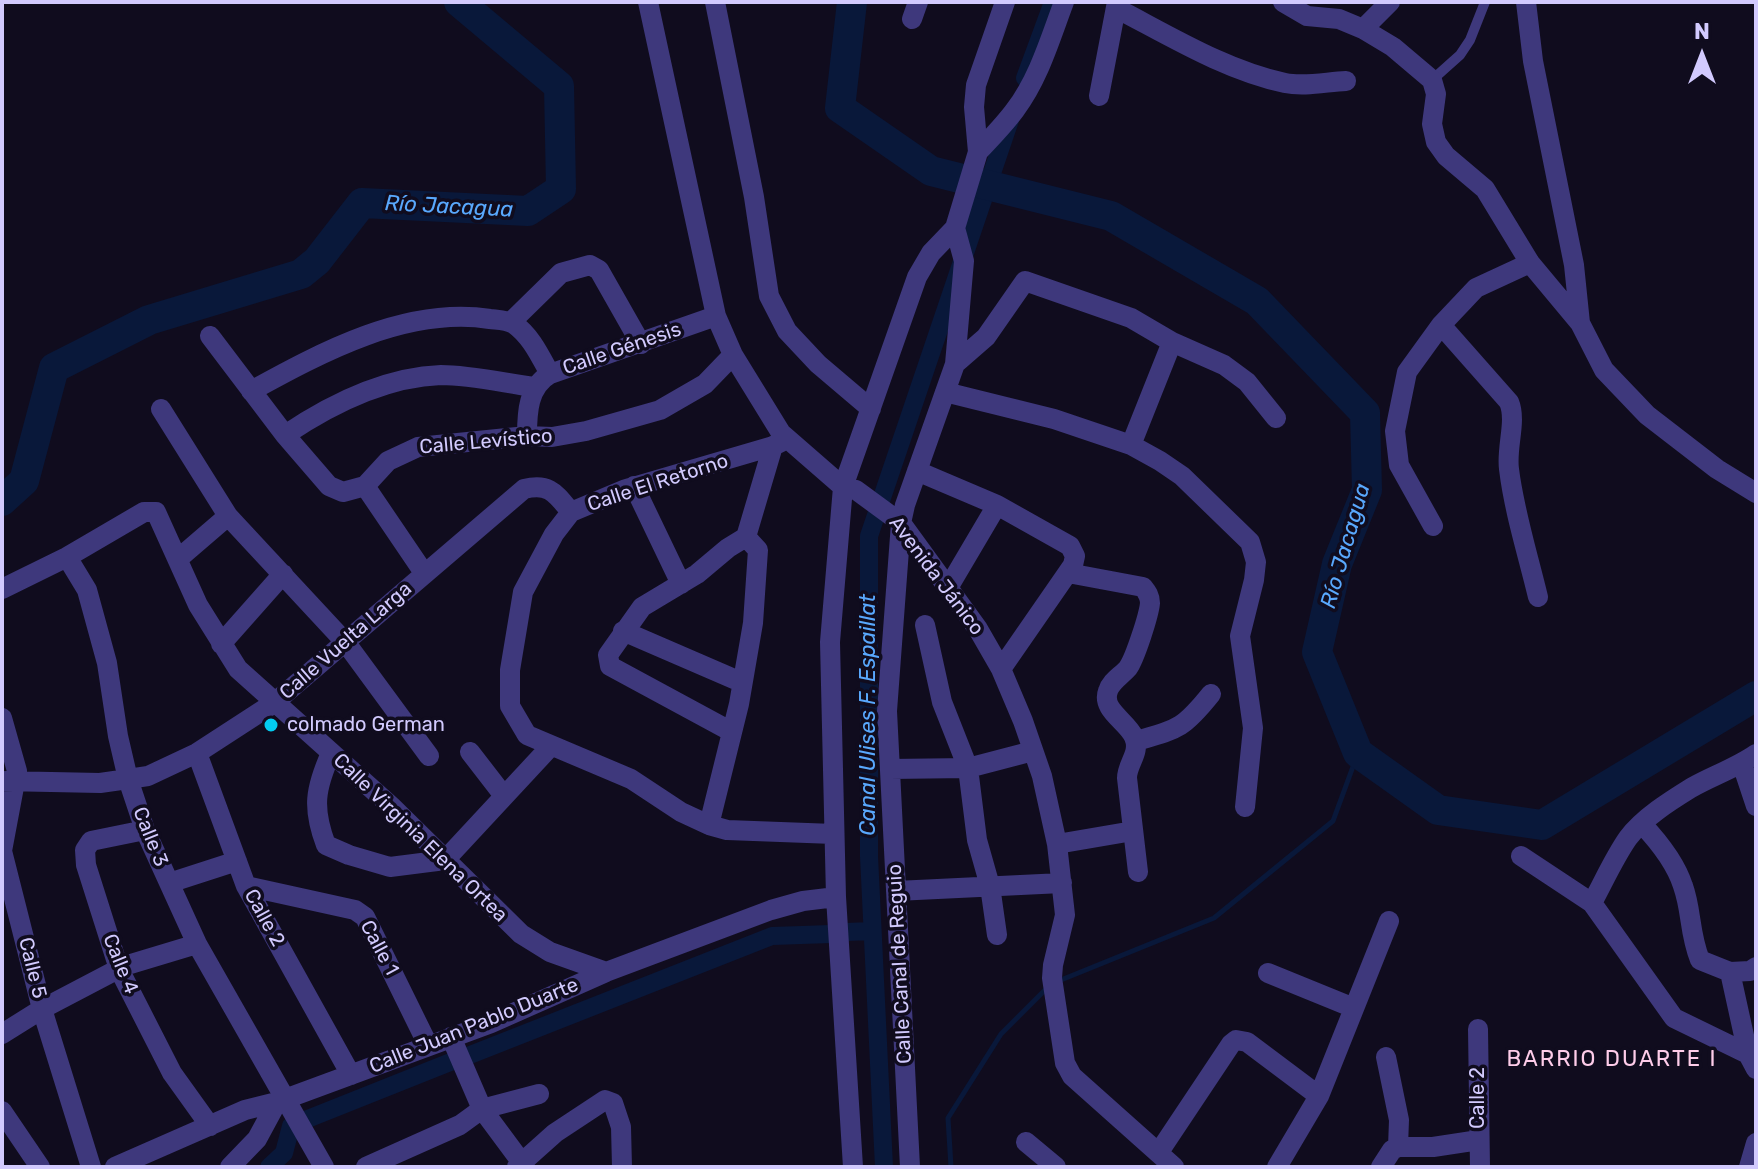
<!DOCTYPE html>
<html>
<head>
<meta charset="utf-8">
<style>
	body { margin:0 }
	#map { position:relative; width:1758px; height:1169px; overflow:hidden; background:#100c1e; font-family:Rubik,sans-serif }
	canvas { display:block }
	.frame { position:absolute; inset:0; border:4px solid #d2cafe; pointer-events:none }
	.north { position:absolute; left:1662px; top:16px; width:80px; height:80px; -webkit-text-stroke:6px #100c1e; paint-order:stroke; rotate:0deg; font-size:22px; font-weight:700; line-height:32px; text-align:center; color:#d2cafe }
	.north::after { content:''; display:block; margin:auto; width:28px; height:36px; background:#d2cafe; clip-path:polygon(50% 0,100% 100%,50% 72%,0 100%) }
</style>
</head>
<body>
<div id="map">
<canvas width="1758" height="1169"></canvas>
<div class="frame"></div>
<div class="north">N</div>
</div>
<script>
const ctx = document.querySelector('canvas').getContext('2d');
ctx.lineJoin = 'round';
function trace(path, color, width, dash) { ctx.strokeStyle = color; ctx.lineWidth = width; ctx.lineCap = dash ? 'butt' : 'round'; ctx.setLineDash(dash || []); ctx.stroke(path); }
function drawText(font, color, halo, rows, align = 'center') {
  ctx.font = font + ' Rubik,sans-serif'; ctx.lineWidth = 7; ctx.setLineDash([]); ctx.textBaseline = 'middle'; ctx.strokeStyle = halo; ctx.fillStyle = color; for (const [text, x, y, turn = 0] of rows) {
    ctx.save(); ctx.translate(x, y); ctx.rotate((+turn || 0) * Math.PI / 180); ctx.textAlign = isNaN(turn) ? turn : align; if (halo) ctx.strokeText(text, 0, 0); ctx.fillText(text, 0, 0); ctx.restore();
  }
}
trace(new Path2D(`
	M1056 982 1214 918 1333 821 1358 753
	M951 1167 948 1118 1001 1034 1048 987`), '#09183a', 5);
trace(new Path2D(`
	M1025 78 1053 2
	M846 932 872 931
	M470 1055 772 936 831 934
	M305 1120 453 1061
	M269 1167 284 1153 291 1126
	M884 1167 869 856V536L1011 117`), '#09183a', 18);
trace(new Path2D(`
	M852 2 840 108 931 171 1111 216 1257 301 1365 413 1367 490 1337 564 1317 652 1358 753 1438 810 1542 825 1756 696
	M2 501 24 481 54 368 149 320 301 274 317 261 362 203 528 211 561 189 559 86 459 2`), '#09183a', 30);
trace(new Path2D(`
	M1432 80 1460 55 1470 40 1485 2`), '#3e387c', 10);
trace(new Path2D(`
	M648 2 716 316 733 355 781 433 843 487 856 490 901 523 978 629 1001 669 1023 721 1042 776 1057 844 1065 915 1053 965 1052 978 1065 1063 1072 1076 1174 1167
	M715 2 754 197 769 296 787 331 818 364 871 409
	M1283 2 1307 16 1339 19 1363 29 1393 47 1432 80 1436 94 1432 124 1436 142 1446 156 1485 189 1530 263 1580 323
	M1526 2 1533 61 1574 265 1580 323 1604 370 1647 415 1717 469 1756 493
	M1116 8C1170 36 1225 70 1285 83 1304 87 1326 82 1346 81
	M912 19 918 2
	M1363 29 1390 2
	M1099 96 1117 2
	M978 152C990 139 1004 125 1015 110 1039 78 1050 39 1064 2
	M511 322 561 273 590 265 599 270 641 344
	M1441 325 1509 402C1517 421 1506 447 1509 469 1514 511 1528 555 1538 597
	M210 336 285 435 329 486 343 492 365 486 388 461 418 447 527 436 552 437 586 431 660 410 705 384 733 355
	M955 364 986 337 1025 281 1131 318 1172 342 1224 365 1247 382 1276 418
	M251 391C322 352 407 306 490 319 498 320 507 320 514 324 531 336 540 356 550 374
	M945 392 1054 419 1131 445 1160 461 1182 476 1250 542 1256 562 1254 580 1240 636 1253 728 1245 807
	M161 409 228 516 346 643 429 756
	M285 435C331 404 385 377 441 375 471 375 504 383 534 387
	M527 436C527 412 528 387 550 374L716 316
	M787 439 773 446 626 489 571 512 554 534 523 592 510 670V706L527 735 631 779 681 812 709 825 727 830 834 834
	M1131 445 1172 342
	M917 471 997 505
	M365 486 424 573
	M634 486 681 584
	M1433 526 1399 465 1395 431 1407 372 1441 325 1476 288 1530 263
	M67 557 87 590 107 663 118 736 128 779 145 830 197 944 324 1167
	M178 559 228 516
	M1068 573 1143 587C1147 592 1150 596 1150 603 1149 615 1135 658 1128 668 1121 676 1111 681 1108 691 1101 710 1127 721 1134 737 1141 753 1127 763 1127 778L1138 872
	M948 588 997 505 1070 546 1075 556 1073 565 1001 669
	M2 589 67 557 144 512H156L198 605 238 669 391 806 521 934 550 952 606 972
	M925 625 942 702 968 768 977 840 990 886 997 935
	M623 631 741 682
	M221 644 283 574
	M2 718 17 771 2 851 42 1009 91 1167
	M732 732 610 666 608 655 642 607 697 574 728 548 746 537 773 446
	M1136 741C1178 729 1183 729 1211 694
	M470 752 504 796
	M197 753 246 886 351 1075
	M331 753C315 789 312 808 326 845L349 855 390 867 445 860 550 747
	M1742 764 1756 806
	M890 769 968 768 1033 751
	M2 781 100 783 128 779 148 776 197 753 274 703 524 489C550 483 555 493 571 512
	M1642 824C1658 841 1676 864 1683 886 1692 911 1689 933 1700 960L1730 972 1748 1054 1756 1069
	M709 825 739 704 753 623 758 550 746 537
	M145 830 91 841 85 850 86 865 119 969 172 1073 210 1126
	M1057 844 1133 831
	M1521 856 1592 903 1674 1018 1748 1054
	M169 883 237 861
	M246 886 355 910 365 917 428 1045
	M896 891 1062 883
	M1592 903C1604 881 1614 858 1628 838 1643 818 1670 801 1691 788 1712 776 1736 768 1756 754
	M1730 972 1750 971 1756 967
	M1268 973 1354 1008
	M1478 1029 1480 1167
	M2 1034 42 1009 124 966 197 944
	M451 1037 482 1109 525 1167
	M1386 1057 1399 1120 1398 1147
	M2 1111 40 1167
	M1026 1142 1056 1167
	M1159 1152 1231 1044 1236 1040 1247 1042 1319 1096
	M115 1167 245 1110 277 1102 491 1023 606 972 771 910 803 901 836 897
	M230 1167 257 1139 277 1102
	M366 1167 460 1125 482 1109 539 1094
	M517 1167 555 1133 605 1100 613 1103 621 1127 622 1167
	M853 1167 836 897 830 642 843 487 917 277 931 253 955 228
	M910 1167 887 711 901 523 905 505 955 364 964 261 955 228 978 152 974 107 976 85 1005 2
	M1277 1167 1319 1096 1389 921
	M1381 1167 1392 1150 1398 1147H1433L1479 1140
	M1749 1167 1756 1143`), '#3e387c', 20);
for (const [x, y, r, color] of [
	[271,725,8,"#03ccf1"]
]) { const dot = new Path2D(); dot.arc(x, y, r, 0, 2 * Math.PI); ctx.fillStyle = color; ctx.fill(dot); trace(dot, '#100c1e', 3); }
drawText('20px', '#d2cafe', '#100c1e', [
	["Calle Génesis",622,349,-19],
	["Calle Levístico",486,442,-5],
	["Calle El Retorno",658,483,-18],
	["Avenida Jánico",936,576,53],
	["Calle Vuelta Larga",346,641,-41],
	["Calle 3",150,837,68],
	["Calle Virginia Elena Ortea",420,838,44],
	["Calle 2",264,918,61],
	["Calle 1",379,948,62],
	["Calle 4",120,964,68],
	["Calle Canal de Reguio",900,964,-93],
	["Calle 5",32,968,76],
	["Calle Juan Pablo Duarte",474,1026,-22],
	["Calle 2",1478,1098,-90]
]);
drawText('20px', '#d2cafe', '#100c1e', [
	["colmado German",287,725]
], 'left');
drawText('italic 22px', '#59a8fd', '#100c1e', [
	["Río Jacagua",449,207,3],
	["Río Jacagua",1346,546,-74],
	["Canal Ulises F. Espaillat",869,715,-90]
]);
ctx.letterSpacing = '2px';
drawText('22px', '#fecce9', '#100c1e', [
	["BARRIO DUARTE I",1612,1060]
]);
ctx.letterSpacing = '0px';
</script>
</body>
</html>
